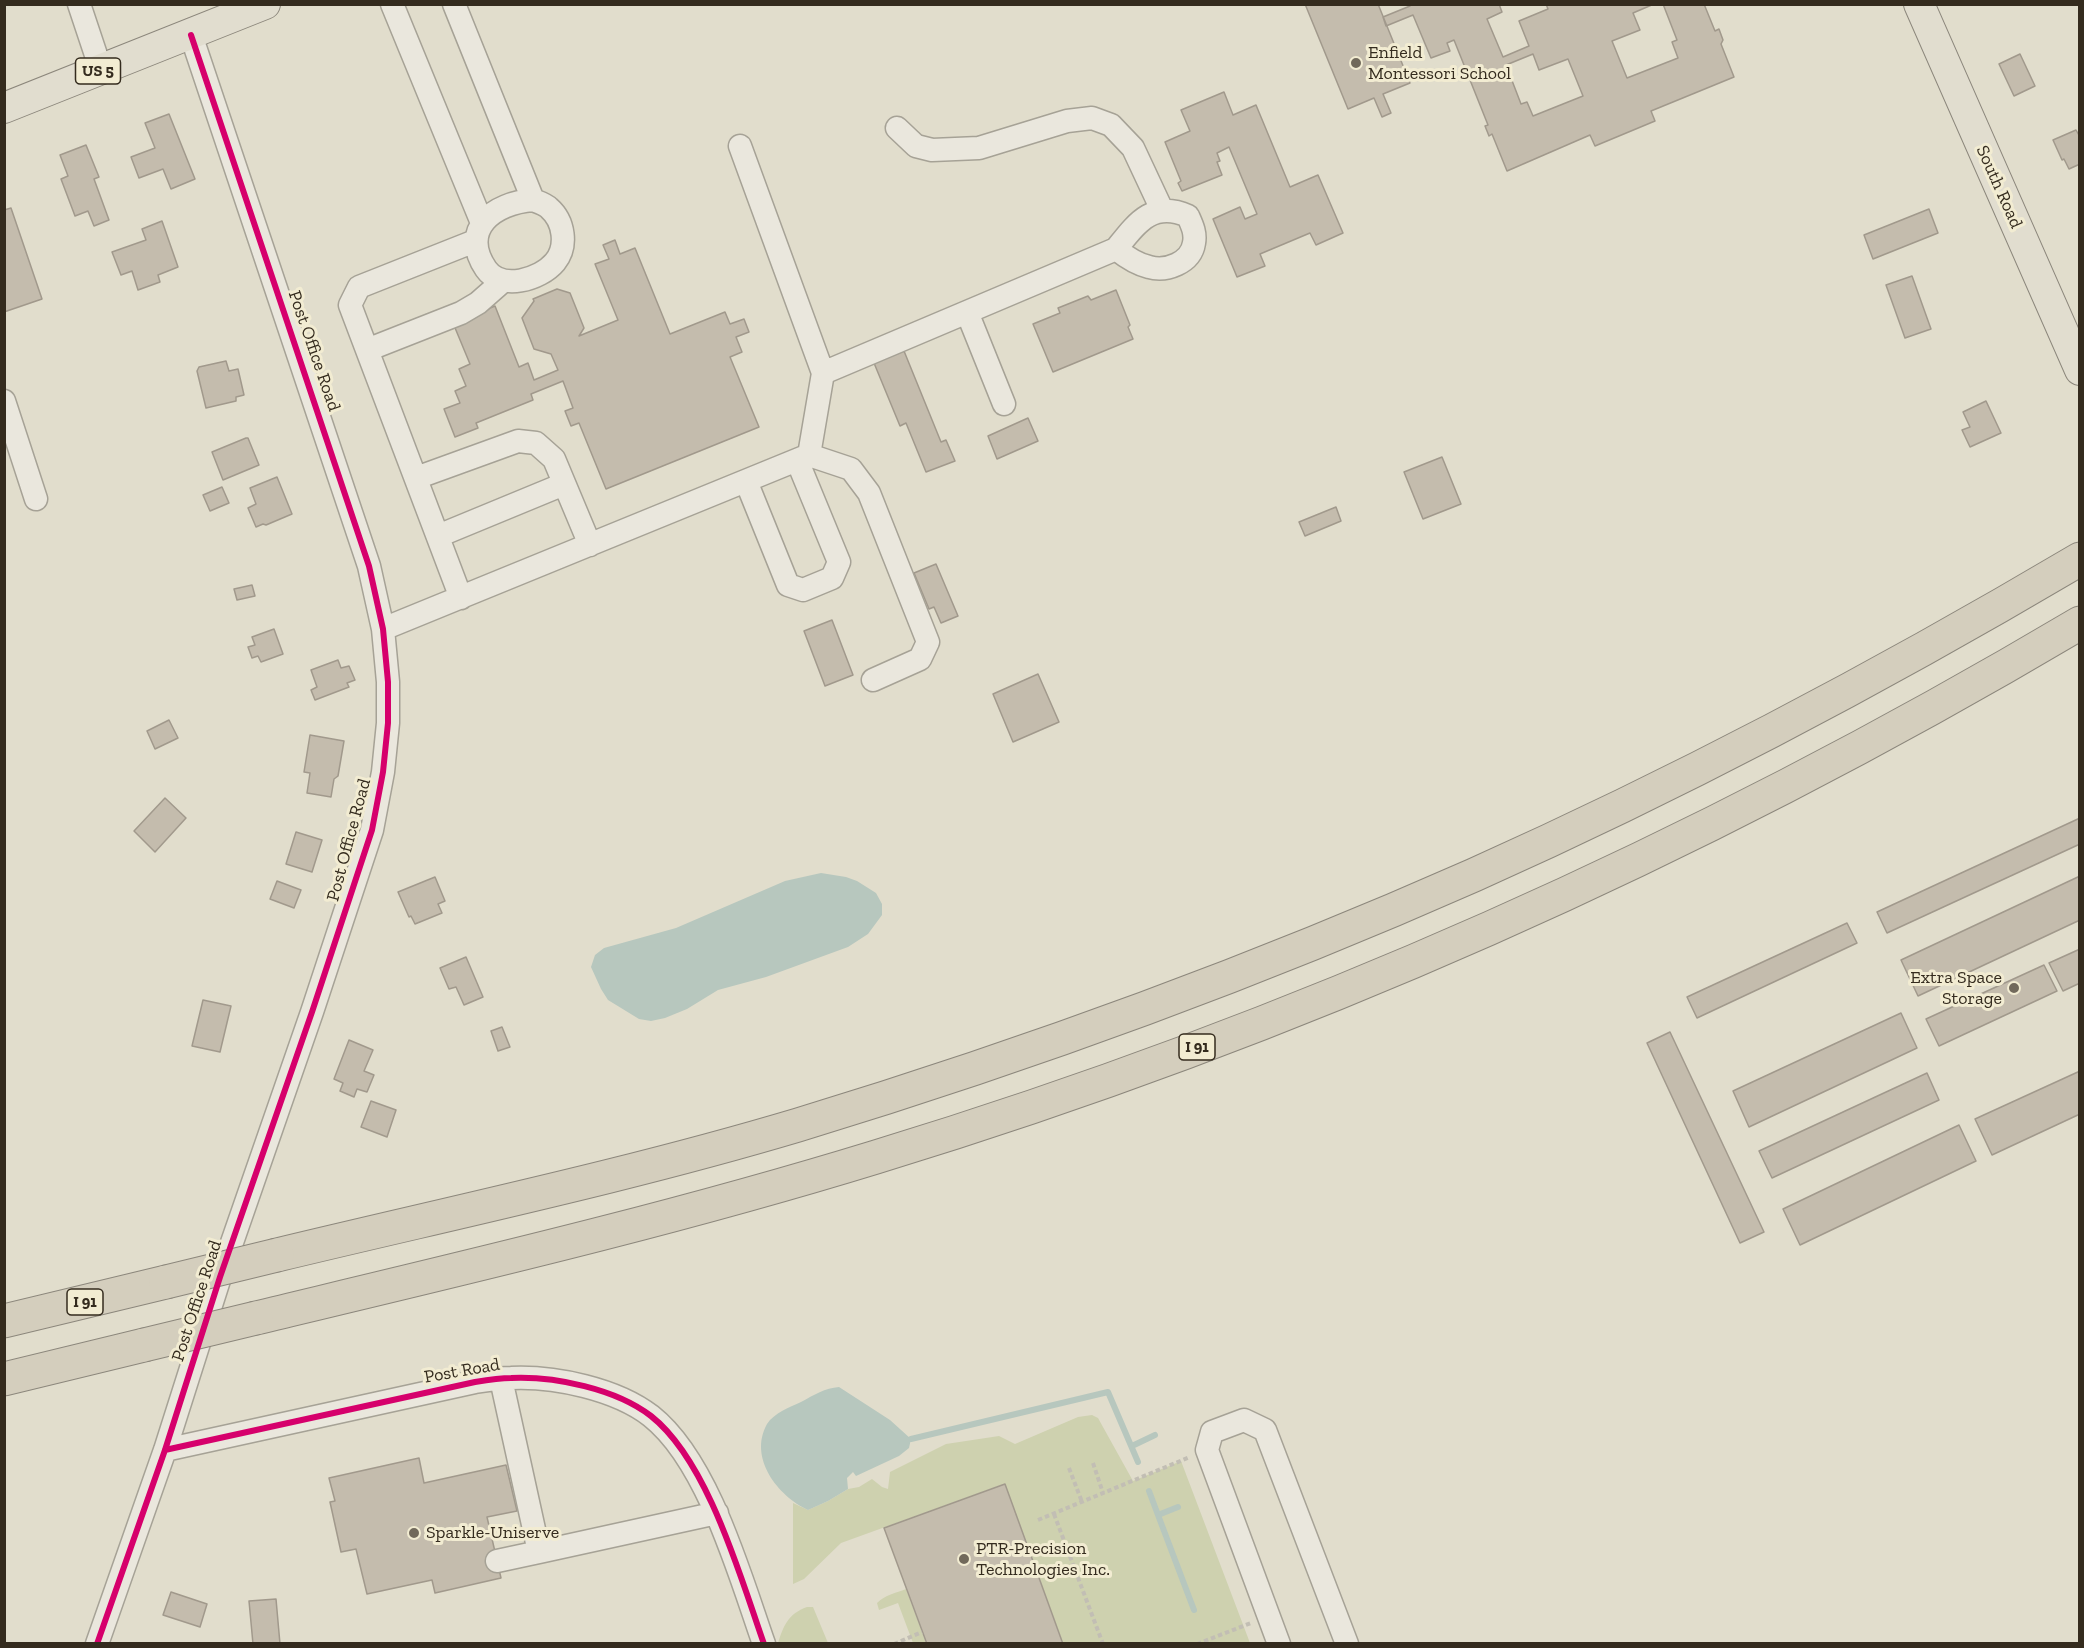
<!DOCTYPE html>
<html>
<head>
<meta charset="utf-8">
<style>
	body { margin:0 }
	#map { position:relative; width:2084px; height:1648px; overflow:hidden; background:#e1ddcc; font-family:"Zilla Slab",serif }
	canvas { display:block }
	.frame { position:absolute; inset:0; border:6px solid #342b1e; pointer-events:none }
</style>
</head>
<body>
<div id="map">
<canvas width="2084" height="1648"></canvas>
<div class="frame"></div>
</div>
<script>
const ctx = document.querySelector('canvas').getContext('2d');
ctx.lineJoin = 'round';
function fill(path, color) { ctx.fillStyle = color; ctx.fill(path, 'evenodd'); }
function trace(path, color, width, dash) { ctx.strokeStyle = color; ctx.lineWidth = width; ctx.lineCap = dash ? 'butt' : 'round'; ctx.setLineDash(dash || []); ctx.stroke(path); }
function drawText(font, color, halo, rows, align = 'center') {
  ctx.font = font + ' "Zilla Slab",serif'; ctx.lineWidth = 6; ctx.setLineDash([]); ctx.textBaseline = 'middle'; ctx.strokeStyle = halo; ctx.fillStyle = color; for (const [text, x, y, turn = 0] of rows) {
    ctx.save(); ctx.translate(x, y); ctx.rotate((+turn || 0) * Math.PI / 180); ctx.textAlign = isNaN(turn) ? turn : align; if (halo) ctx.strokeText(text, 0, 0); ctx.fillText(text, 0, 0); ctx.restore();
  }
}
fill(new Path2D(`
	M1092 1415 1098 1418 1133 1481 1181 1461 1250 1643H1063L1004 1484 841 1543 804 1579 793 1584V1503L808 1510 828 1501 848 1489 859 1487 872 1479 882 1487 888 1489 890 1472 946 1444 999 1436 1015 1444 1078 1417Z
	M906 1589 926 1643H913L898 1603 879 1610 877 1603C885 1595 896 1593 906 1589Z
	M807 1607H813L828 1643H778C784 1625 788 1614 807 1607Z`), '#ced1af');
fill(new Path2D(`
	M821 873 846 877 857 881 876 893 882 904V915L868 934 848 947 766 977 718 990 687 1009 665 1018 651 1021 639 1019 608 1000 601 989 591 967 595 955 604 948 676 928 785 881Z
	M839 1387 890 1420 911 1439 909 1448 899 1456 856 1476 853 1472 847 1478 848 1489 828 1501 808 1510C778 1496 748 1458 767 1424 774 1413 790 1407 801 1402 814 1395 825 1388 839 1387Z`), '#b7c7be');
trace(new Path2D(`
	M911 1439 1108 1392 1138 1462
	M1132 1446 1155 1435
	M1149 1491 1158 1515 1178 1507
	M1158 1515 1194 1610`), '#b7c7be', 6);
const building = new Path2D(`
	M1305 4H1378L1410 83 1383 94 1391 113 1382 117 1374 98 1348 109Z
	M1410 4H1499L1502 12 1487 19 1503 57 1529 46 1519 21 1548 9 1546 4H1654L1633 13 1640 30 1612 41 1627 78 1678 58 1672 42 1677 40 1663 4H1704L1715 31 1719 29 1723 40 1721 44 1734 77 1651 111 1655 121 1595 146 1590 135 1507 171 1492 134 1489 136 1485 126 1488 125 1454 40 1447 43 1450 51 1431 58 1413 15 1386 26 1383 17 1410 6ZM1533 54 1539 70 1568 59 1583 96 1533 116 1527 102 1521 104 1506 65Z
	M2020 54 2035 86 2014 96 1999 64Z
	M1224 92 1233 115 1256 105 1290 187 1318 175 1343 233 1316 245 1310 233 1260 254 1265 266 1237 277 1213 219 1240 207 1245 219 1257 214 1229 147 1217 153 1220 161 1217 162 1222 175 1182 191 1178 183 1181 181 1165 142 1190 131 1181 110Z
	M169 114 195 179 171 189 163 169 139 178 131 157 155 148 145 123Z
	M2076 130 2080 137V164L2069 169 2064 159 2062 160 2053 140Z
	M86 145 99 177 94 179 109 220 94 226 88 211 75 216 61 179 68 176 60 155Z
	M11 208 42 299 4 312V210Z
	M1929 209 1938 233 1873 259 1864 235Z
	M162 221 178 267 158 275 160 282 138 290 132 271 121 275 112 252 146 240 142 229Z
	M615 240 620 254 635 248 670 334 725 312 730 324 744 319 749 332 736 337 742 352 730 357 759 427 606 489 579 423 571 426 565 411 573 408 563 381 531 394 533 400 476 423 478 428 455 437 444 409 460 403 455 391 466 386 459 369 470 364 453 323 495 306 519 367 528 363 534 380 558 370 551 354 534 349 522 318 534 301 533 299 557 289 570 293 584 328 579 336 618 320 595 264 609 259 603 245Z
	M1912 276 1931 329 1905 338 1886 285Z
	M1116 290 1130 325 1128 327 1133 339 1053 372 1033 324 1060 313 1058 308 1088 296 1091 300Z
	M904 351 941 442 946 440 955 461 926 472 906 423 900 426 874 363Z
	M226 361 229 371 238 369 244 395 236 397V401L206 408 197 371 199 367Z
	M1986 401 2001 433 1970 447 1962 430 1970 427 1963 412Z
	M1028 418 1038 441 997 459 988 436Z
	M246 438H248L259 465 223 480 212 452Z
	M1442 457 1461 504 1423 519 1404 472Z
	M277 477 292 514 266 525 263 524 256 527 248 508 256 504 250 488Z
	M222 487 229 503 210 511 203 495Z
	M1336 507 1341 521 1305 536 1299 522Z
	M936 564 958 616 941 623 934 607 929 609 914 573Z
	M252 585 255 596 237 600 234 589Z
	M832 620 853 675 825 686 804 631Z
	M274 629 283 654 261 662 258 656 252 658 248 647 255 645 252 637Z
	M338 660 341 668 349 666 355 680 347 683 349 687 315 700 311 690 317 687 311 670Z
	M1038 674 1059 722 1013 742 993 694Z
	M169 720 178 738 155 749 147 731Z
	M310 735 344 741 338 776 334 779 331 797 307 793 310 773 304 772Z
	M165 798 186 818 155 852 134 831Z
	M2080 818V844L1887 933 1877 912Z
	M296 832 322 840 312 872 286 864Z
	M2080 876V920L1918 996 1901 960Z
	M435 877 445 901 438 904 442 913 415 924 411 916 409 917 398 892Z
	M277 881 301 890 294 908 270 899Z
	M1847 923 1857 943 1697 1018 1687 997Z
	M2080 949V983L2063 991 2049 963Z
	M466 957 483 997 464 1005 456 987 449 989 440 968Z
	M2044 965 2057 991 1939 1046 1926 1019Z
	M203 1000 231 1006 220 1052 192 1046Z
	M1901 1013 1917 1048 1749 1127 1733 1091Z
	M502 1027 510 1047 498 1051 491 1031Z
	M1670 1032 1764 1232 1740 1243 1647 1043Z
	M349 1040 373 1050 364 1071 374 1075 367 1092 357 1089 354 1097 340 1091 343 1083 334 1079Z
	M2080 1071V1114L1992 1155 1975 1119Z
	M1927 1073 1939 1100 1772 1178 1759 1151Z
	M371 1101 396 1110 387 1137 361 1127Z
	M1959 1125 1976 1161 1800 1245 1783 1209Z
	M419 1458 424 1483 506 1465 517 1511 487 1517 501 1578 435 1593 432 1580 367 1594 356 1549 341 1552 330 1502 335 1501 329 1478Z
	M1005 1484 1063 1644H927L884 1528Z
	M171 1592 207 1604 200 1627 163 1615Z
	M276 1599 280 1644H253L249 1601Z`);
fill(building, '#c4bcad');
trace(building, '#a1998c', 1.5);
const minor = new Path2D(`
	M79 4 101 70
	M392 4 482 223
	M454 4 533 200
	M897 128 916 146 932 150 979 148 1067 121 1092 118 1111 125 1133 148 1162 210
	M740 146 823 373 809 455
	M533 200C538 202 545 204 549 208 564 221 568 246 555 262 540 280 501 291 486 269 459 229 494 203 533 200Z
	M967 312 1004 404
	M367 350 461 313 478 303 503 281
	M823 373 1116 249C1126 257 1136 264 1149 267 1166 272 1191 263 1194 243 1196 233 1192 225 1188 216 1152 200 1136 224 1116 249
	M4 401 36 499
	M416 478 518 441 536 443 554 459 590 545
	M746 481 788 585 803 590 832 578 839 562 797 460
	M438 536 564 484
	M461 598 350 305 359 287 475 241
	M383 629 809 455 851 469 869 493 928 642 920 659 873 680
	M501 1379 539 1552 717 1513
	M165 1450 475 1382C487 1380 499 1378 511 1378 555 1376 616 1389 651 1416 708 1461 740 1576 764 1644
	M497 1561 539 1552
	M97 1644 165 1450 220 1277 312 1012 372 830 383 772 388 723V682L383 629 369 566 191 35
	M1279 1644 1207 1450 1212 1432 1244 1420 1265 1430 1347 1644`);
const major = new Path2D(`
	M1919 4 2080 370
	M4 108 265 4`);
const highway = new Path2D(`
	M277 1255C451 1213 627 1176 798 1125 1028 1055 1255 972 1474 875 1682 782 1884 675 2080 559
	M256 1318C464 1268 671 1220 876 1157 1296 1029 1701 848 2080 623
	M4 1321 166 1282
	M4 1379 144 1345`);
trace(minor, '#a6a296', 25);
trace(major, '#8c877c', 32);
trace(highway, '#8c877c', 35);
trace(new Path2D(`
	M1093 1463 1103 1493
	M1069 1468 1082 1502
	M1054 1514 1103 1644
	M1038 1520 1190 1457
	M894 1644 922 1632
	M1197 1644 1251 1623`), '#c2beb4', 4, [4.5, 3]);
trace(minor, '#eae7dd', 22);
trace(major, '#e1ddcf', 30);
trace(highway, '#d4cebd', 33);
const highwayBridge = new Path2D(`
	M166 1282 277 1255
	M144 1345 256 1318`);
trace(highwayBridge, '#8c877c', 35, []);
trace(highwayBridge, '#d4cebd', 33);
trace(new Path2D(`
	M165 1450 475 1382C487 1380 499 1378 511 1378 555 1376 616 1389 651 1416 708 1461 740 1576 764 1644
	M97 1644 165 1450 220 1277 312 1012 372 830 383 772 388 723V682L383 629 369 566 191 35`), '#d6006c', 6);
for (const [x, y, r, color] of [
	[1356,63,6,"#71695b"],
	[2014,988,6,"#71695b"],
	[414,1533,6,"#71695b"],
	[964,1559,6,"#71695b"]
]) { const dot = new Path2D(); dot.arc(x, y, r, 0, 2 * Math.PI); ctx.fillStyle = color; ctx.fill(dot); trace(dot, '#f2ecd2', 2); }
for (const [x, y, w] of [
	[98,71,45],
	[1197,1047,36],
	[85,1302,36]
]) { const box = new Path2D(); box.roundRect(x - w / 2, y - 13, w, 26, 4.5); ctx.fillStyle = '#f2ecd2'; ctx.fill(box); trace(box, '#342b1e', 1.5); }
drawText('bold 16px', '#342b1e', null, [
	["US 5",98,71],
	["I 91",1197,1047],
	["I 91",85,1302]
]);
drawText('18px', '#342b1e', '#f2ecd2', [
	["Enfield",1368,53],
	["Montessori School",1368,74],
	["Extra Space",2002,978,"right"],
	["Storage",2002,999,"right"],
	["Sparkle-Uniserve",426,1533],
	["PTR-Precision",976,1549],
	["Technologies Inc.",976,1570]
], 'left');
drawText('18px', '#342b1e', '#f2ecd2', [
	["South Road",1999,187,66],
	["Post Office Road",314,351,71],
	["Post Office Road",349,840,-75],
	["Post Office Road",197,1301,-72],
	["Post Road",462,1371,-10]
]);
</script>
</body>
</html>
